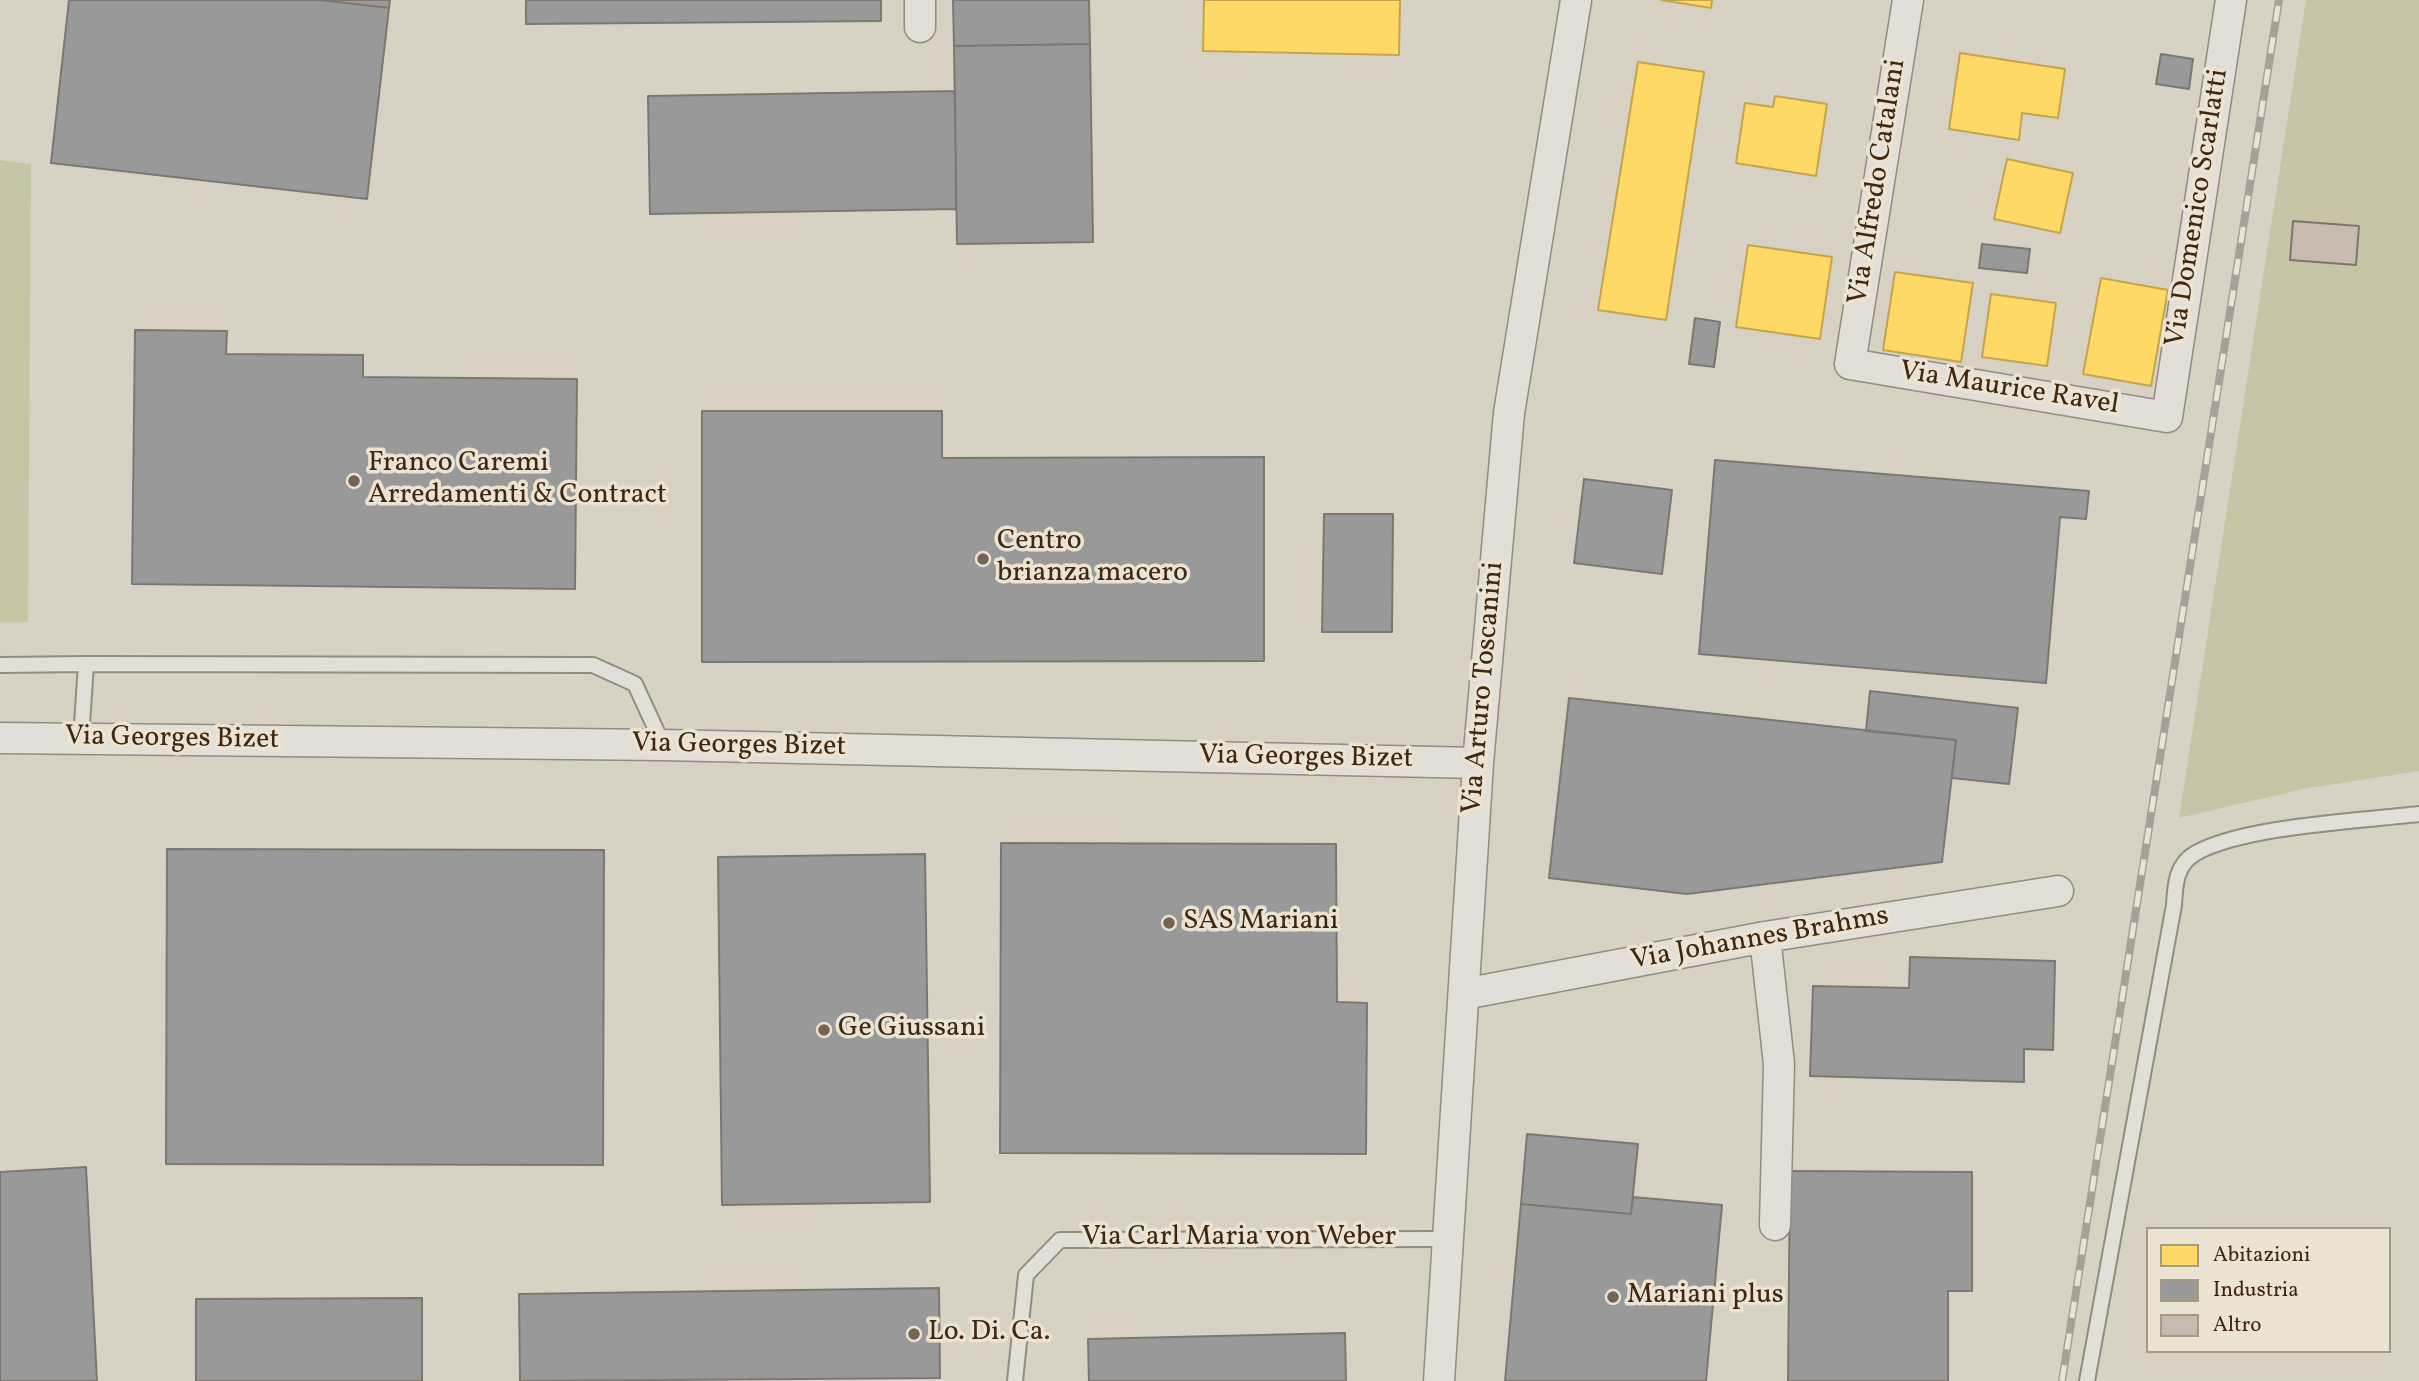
<!DOCTYPE html>
<html>
<head>
<meta charset="utf-8">
<style>
	body { margin:0 }
	#map { position:relative; width:2419px; height:1381px; overflow:hidden; background:#d8d2c4; font-family:Vollkorn,serif }
	canvas { display:block }
	.legend { position:absolute; left:2146px; top:1227px; width:245px; height:126px; box-sizing:border-box; background:#ebe4d3; border:2px solid #a69986; margin:0; padding:9px 12px; list-style:none; font-size:21px; color:#3f2813 }
	.legend li { display:flex; align-items:center; gap:14px; height:35px }
	.legend b { width:35px; border:2px solid #a69986 }
</style>
</head>
<body>
<div id="map">
<canvas width="2419" height="1381"></canvas>
<ul class="legend">
<li><b style="height:19px;background:#ffd966"></b>Abitazioni</li>
<li><b style="height:19px;background:#999"></b>Industria</li>
<li><b style="height:19px;background:#c7bbb1"></b>Altro</li>
</ul>
</div>
<script>
const ctx = document.querySelector('canvas').getContext('2d');
ctx.lineJoin = 'round';
function fill(path, color) { ctx.fillStyle = color; ctx.fill(path, 'evenodd'); }
function trace(path, color, width, dash) { ctx.strokeStyle = color; ctx.lineWidth = width; ctx.lineCap = dash ? 'butt' : 'round'; ctx.setLineDash(dash || []); ctx.stroke(path); }
function drawText(font, color, halo, rows, align = 'center') {
  ctx.font = font + ' Vollkorn,serif'; ctx.lineWidth = 7; ctx.setLineDash([]); ctx.textBaseline = 'middle'; ctx.strokeStyle = halo; ctx.fillStyle = color; for (const [text, x, y, turn = 0] of rows) {
    ctx.save(); ctx.translate(x, y); ctx.rotate((+turn || 0) * Math.PI / 180); ctx.textAlign = isNaN(turn) ? turn : align; if (halo) ctx.strokeText(text, 0, 0); ctx.fillText(text, 0, 0); ctx.restore();
  }
}
fill(new Path2D(`
	M2306 0H2419V771L2303 789 2179 818Z
	M0 160 31 164 28 622H0Z`), '#c6c6a6');
const homes = new Path2D(`
	M1204 0H1400L1399 55 1203 51Z
	M1661 0H1712L1711 8Z
	M1960 53 2065 69 2058 118 2022 113 2019 140 1949 129Z
	M1638 62 1704 72 1666 320 1598 310Z
	M1775 96 1827 104 1816 176 1736 163 1745 103 1773 107Z
	M2007 159 2073 173 2060 233 1994 219Z
	M1748 245 1832 257 1820 339 1736 327Z
	M1895 272 1973 283 1961 362 1883 350Z
	M2101 278 2168 290 2151 386 2083 374Z
	M1991 294 2056 303 2047 366 1982 357Z`);
fill(homes, '#ffd966');
trace(homes, '#c5a44d', 2);
const industry = new Path2D(`
	M69 0H321L389 8 367 199 51 163Z
	M321 0H390L389 8Z
	M526 0H881V21L526 24Z
	M953 0H1089L1090 44 954 46Z
	M1090 44 1093 242 957 244 954 46Z
	M2161 54 2193 59 2189 89 2156 84Z
	M955 91 956 209 650 214 648 96Z
	M1982 244 2030 249 2027 273 1979 268Z
	M1695 318 1720 322 1714 367 1689 364Z
	M135 330 227 331 226 354 363 355V377L577 379 575 589 132 584Z
	M702 411H942V458L1264 457V661L702 662Z
	M1715 460 2089 491 2086 519 2060 517 2046 683 1699 654Z
	M1584 479 1672 490 1662 574 1574 563Z
	M1324 514H1393L1392 632H1322Z
	M1870 691 2018 708 2009 784 1952 778 1956 740 1866 731Z
	M1569 698 1956 740 1942 862 1687 894 1549 878Z
	M1001 843 1336 844 1337 1002 1367 1003 1366 1154 1000 1153Z
	M167 849 604 850 603 1165 166 1164Z
	M925 854 930 1202 722 1205 718 857Z
	M1910 957 2055 961 2053 1050 2024 1049V1082L1810 1076 1813 986 1909 988Z
	M1527 1134 1638 1144 1631 1214 1521 1204Z
	M86 1167 97 1381H0V1172Z
	M1790 1171 1972 1172V1291H1948V1381H1788Z
	M1633 1197 1722 1205 1706 1381H1505L1521 1204 1631 1214Z
	M939 1288 940 1378 520 1381 519 1294Z
	M422 1298V1381H196V1299Z
	M1345 1333 1346 1381H1089L1088 1339Z`);
fill(industry, '#999');
trace(industry, '#7e7771', 2);
const building = new Path2D(`
	M2293 221 2359 226 2356 265 2290 260Z`);
fill(building, '#c7bbb1');
trace(building, '#7c756a', 2);
const service = new Path2D(`
	M0 665 86 664
	M81 739 86 664 593 665 635 684 663 745
	M1015 1381 1026 1275 1060 1240 1447 1239
	M2087 1381 2174 905C2175 885 2176 864 2196 853 2245 826 2360 821 2419 814`);
const minor = new Path2D(`
	M920 0V27
	M1908 0 1850 364 2167 417 2231 0
	M0 738 663 745 1478 763
	M1765 937 1779 1064 1775 1225
	M1464 994 1765 937 2058 891
	M1439 1381 1478 763 1509 413 1576 0`);
trace(service, '#928c81', 18);
trace(minor, '#928c81', 33);
trace(service, '#e1dfd8', 14);
trace(minor, '#e1dfd8', 30);
const rail = new Path2D(`
	M2062 1381 2279 0`);
trace(rail, '#a5a098', 8);
trace(rail, '#ebe4d3', 5, [16]);
for (const [x, y, r, color] of [
	[354,481,7,"#756451"],
	[983,559,7,"#756451"],
	[1169,923,7,"#756451"],
	[824,1030,7,"#756451"],
	[1613,1297,7,"#756451"],
	[914,1334,7,"#756451"]
]) { const dot = new Path2D(); dot.arc(x, y, r, 0, 2 * Math.PI); ctx.fillStyle = color; ctx.fill(dot); trace(dot, '#ebe4d3', 2.5); }
drawText('28px', '#3f2813', '#ebe4d3', [
	["Via Alfredo Catalani",1879,182,-81],
	["Via Domenico Scarlatti",2199,208,-81],
	["Via Maurice Ravel",2009,390,9],
	["Via Arturo Toscanini",1485,688,-85],
	["Via Georges Bizet",172,740,1],
	["Via Georges Bizet",739,747,1],
	["Via Georges Bizet",1306,759,1],
	["Via Johannes Brahms",1760,940,-10],
	["Via Carl Maria von Weber",1239,1239]
]);
drawText('28px', '#3f2813', '#ebe4d3', [
	["Franco Caremi",368,465],
	["Arredamenti & Contract",368,497],
	["Centro",997,543],
	["brianza macero",997,575],
	["SAS Mariani",1183,923],
	["Ge Giussani",838,1030],
	["Mariani plus",1627,1297],
	["Lo. Di. Ca.",928,1334]
], 'left');
</script>
</body>
</html>
